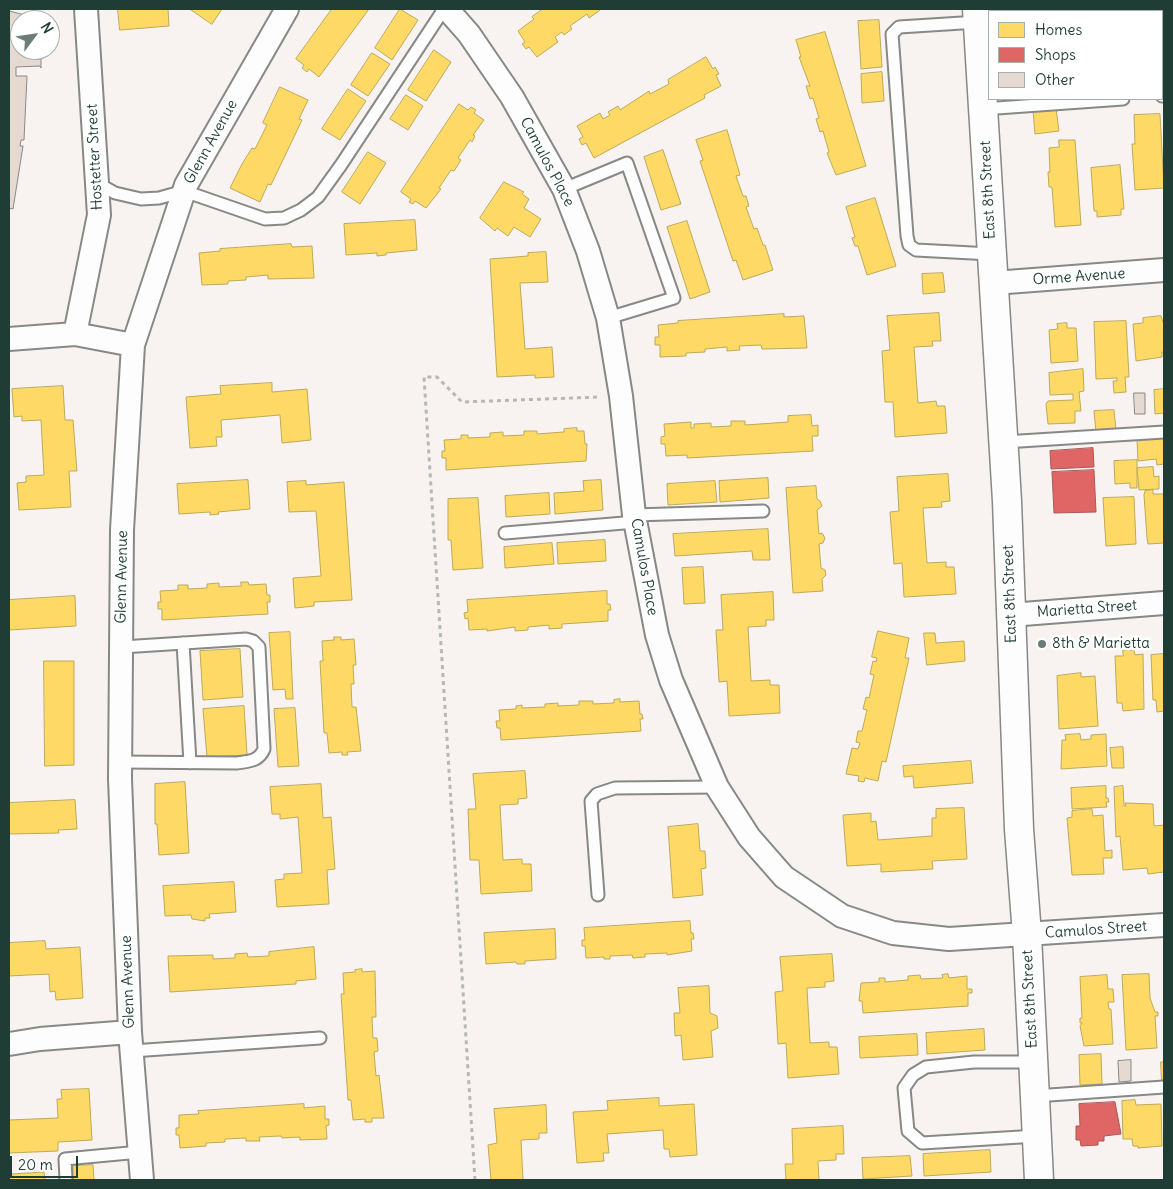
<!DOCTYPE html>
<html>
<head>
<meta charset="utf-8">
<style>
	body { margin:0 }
	#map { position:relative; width:1173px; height:1189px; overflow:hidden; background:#f8f3f0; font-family:Delius,sans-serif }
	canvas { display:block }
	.frame { position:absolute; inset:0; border:10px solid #1f3d34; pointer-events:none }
	.legend { position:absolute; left:988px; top:10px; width:175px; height:90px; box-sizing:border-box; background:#fff; border:1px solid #a5b1ae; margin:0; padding:6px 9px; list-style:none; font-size:15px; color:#1f3d34 }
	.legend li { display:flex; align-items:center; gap:10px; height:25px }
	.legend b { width:25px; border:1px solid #a5b1ae }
	.north { position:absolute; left:10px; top:10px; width:50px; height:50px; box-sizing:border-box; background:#fff; border:1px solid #a5b1ae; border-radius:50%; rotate:59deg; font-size:14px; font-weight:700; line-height:20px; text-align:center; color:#1f3d34 }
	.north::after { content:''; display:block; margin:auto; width:18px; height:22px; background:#6b7d76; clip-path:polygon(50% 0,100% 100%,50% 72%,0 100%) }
	.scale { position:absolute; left:10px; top:1156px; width:68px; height:22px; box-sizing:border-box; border:2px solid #1f3d34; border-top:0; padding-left:6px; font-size:15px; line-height:18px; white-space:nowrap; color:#1f3d34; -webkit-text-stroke:4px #fff; paint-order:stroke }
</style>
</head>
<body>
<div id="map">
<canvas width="1173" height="1189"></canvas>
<div class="frame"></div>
<ul class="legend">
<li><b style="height:14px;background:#ffd966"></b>Homes</li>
<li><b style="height:14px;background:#e06666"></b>Shops</li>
<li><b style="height:14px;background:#e5d9d2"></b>Other</li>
</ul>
<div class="north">N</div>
<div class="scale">20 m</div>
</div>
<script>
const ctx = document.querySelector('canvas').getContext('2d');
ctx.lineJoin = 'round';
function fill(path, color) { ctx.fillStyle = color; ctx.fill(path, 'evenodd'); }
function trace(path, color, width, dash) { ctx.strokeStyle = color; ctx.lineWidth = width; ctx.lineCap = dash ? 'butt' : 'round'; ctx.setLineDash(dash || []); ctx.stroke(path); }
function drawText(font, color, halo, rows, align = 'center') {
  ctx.font = font + ' Delius,sans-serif'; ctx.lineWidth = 5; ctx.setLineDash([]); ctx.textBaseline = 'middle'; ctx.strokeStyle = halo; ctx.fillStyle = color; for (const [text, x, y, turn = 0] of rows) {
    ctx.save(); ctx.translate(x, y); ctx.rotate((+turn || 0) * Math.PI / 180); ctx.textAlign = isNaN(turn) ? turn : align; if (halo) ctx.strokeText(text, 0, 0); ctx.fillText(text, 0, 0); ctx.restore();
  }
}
const homes = new Path2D(`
	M118 9H168L169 26 120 30Z
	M190 9H222L212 24Z
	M332 9H369L319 77 309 69 307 72 302 68 304 65 296 59Z
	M400 9 418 20 392 60 375 48Z
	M543 9H599L600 10 589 18 587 14 570 26 572 29 564 35 562 32 555 37 558 42 537 57 529 47 526 49 522 44 525 42 518 31 534 19 532 17Z
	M1027 9H1054V11H1027Z
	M1083 9H1113L1114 11H1083Z
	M1122 9H1151V11H1122Z
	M879 20 882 67 861 69 858 21Z
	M825 32 866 166 836 175 827 153 829 152 823 131 820 132 816 119 819 118 813 98 810 99 806 86H810L799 57H801L796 40Z
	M434 50 451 62 426 101 408 90Z
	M372 53 390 64 368 96 351 85Z
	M706 57 713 69 715 67 719 74 716 75 721 86 704 95 705 98 594 158 586 143 582 145 579 139 583 137 577 126 600 113 603 119 610 115 608 112 618 106 620 110 649 91 650 94 669 84 668 80Z
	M1162 63H1164V89H1162Z
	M882 72 884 101 862 103 861 74Z
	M280 87 308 100 299 119 302 120 271 185 268 184 260 202 230 188 242 164 252 148 255 149 267 125 263 123Z
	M348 89 366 101 340 140 322 129Z
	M406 95 423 106 408 130 390 119Z
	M459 104 468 110 471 107 476 110 474 113 484 120 473 135 475 136 472 142 470 140 458 158 461 160 454 171 451 170 439 188 441 189 426 208 415 201 413 204 409 202 411 199 401 192Z
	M1056 108 1059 131 1035 134 1033 110Z
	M1160 114 1164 188 1135 190 1132 144H1135L1134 115Z
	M727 130 740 175 736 176 743 196H746L749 206 746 207 754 229 757 228 763 245H765L773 270 743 280 736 260 733 261 700 161 703 160 696 140Z
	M1059 140H1075L1081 225 1055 227 1052 187H1049L1048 172H1050L1049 148 1059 147Z
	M663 150 681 204 661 210 644 157Z
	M368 152 386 163 360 204 342 192Z
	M1120 165 1124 209H1121V215L1097 217V211H1094L1091 168Z
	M504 182 524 192 522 194 529 199 524 208 541 219 530 237 514 227 508 236 497 228 495 231 480 218Z
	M875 198 896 266 867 275 858 246H855L852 238 855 237 846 207Z
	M415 220 417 250 386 253V255L377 256V253L346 255 344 224Z
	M687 221 710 292 690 299 667 227Z
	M291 244 292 247 312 246 314 278 268 279V275L246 277V280L228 281V284L202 285 199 253 220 251V249Z
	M546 252 548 282 520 283 525 349 552 347 554 377 535 378V375L497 377 490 259 528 256V253Z
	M943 273 945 292 923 294 922 274Z
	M939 313 941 341H932L933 346 914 347 918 403 936 401 937 406H945L947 433 895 437 893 402H885L882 351 890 350 887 316Z
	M784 314V317L804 316 807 348 762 349 761 345 739 346 740 350 727 351V347L705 349V352L686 353V356L660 357V345H655V337H659L658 325 678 323V321Z
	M1161 316 1164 325V352H1162V357L1136 361 1133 324 1143 323V318Z
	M1126 321 1129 377H1125L1126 392 1114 393 1113 381H1117V378L1096 379 1094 322Z
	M1067 323V328H1076L1078 361 1051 363 1049 330 1058 329 1057 324Z
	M1083 369 1084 391 1079 392 1081 411H1075V423L1048 424 1046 404 1048 401 1073 400V394L1050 395 1049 373Z
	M272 383V392L307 389 311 440 282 443 280 415 221 420 222 437H216L217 446 190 448 186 397 221 394 220 386Z
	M63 386 65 420H73L77 471H69L71 507 19 510 17 483 26 482V476L44 475 41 420 22 421V416L14 417 12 389Z
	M1164 389V413L1155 414 1154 390Z
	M1114 410 1116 430 1096 432 1094 411Z
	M811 415 812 426 818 425V436H812L813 451 687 458V455L666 456 665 444H661V437L665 436 664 424 691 422V428H694V424L711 423V427L731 426V421H745V425L788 422V416Z
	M577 428V431H584L585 444H587L586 461 446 470V458H442V451H445L444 440 461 439V435H468V438L490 437V433L503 432V436L524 435V431H537V434L564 432V429Z
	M1164 438V464L1157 465 1156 459 1138 461 1137 440Z
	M1137 460V488H1130V483L1115 484 1114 461Z
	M1153 467 1154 477 1159 476V489L1139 490 1137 468Z
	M948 474 950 501 941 502 942 507 923 508 927 563 946 562V567H954L956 594 904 597 902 563 894 564 890 512 899 511 897 477Z
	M768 478 769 498 720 502 719 481Z
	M248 480 250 509 218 512 219 514 210 515V512L179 514 177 484Z
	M601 480 603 510 555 514 554 493 584 491 583 481Z
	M306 481V485L344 482 352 600 314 602V606L295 608 293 578 321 576 316 511 289 512 287 482Z
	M715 481 717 502 668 505 667 484Z
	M816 486 817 499 820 501 822 506 817 510 819 534 822 533 825 538 823 543 819 544 821 568 825 570 826 575 822 579 823 591 793 593 786 488Z
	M1153 490V494H1164V543L1148 544 1147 538 1144 495 1145 491Z
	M549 493 550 514 506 517 505 496Z
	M1134 497 1136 544 1106 546 1103 498Z
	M478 498 483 568 453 570 451 540H448V499Z
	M768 529 770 560H753L752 551 675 556 673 534Z
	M605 540 606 561 558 564 557 543Z
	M552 543 554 564 505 568 504 547Z
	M703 567 705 603 684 604 682 568Z
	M241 582H248L249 585 266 584 267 595H270V602H267L268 614 162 620V609H158V602H161L160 591 178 590V585H188V589L207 588V584L219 583V587L241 586Z
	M607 591V604H610L611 610H608V621L562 624V628L549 629V625L528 627V630L515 631V627L487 631V629L469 630 468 618 465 619 464 613 468 612 467 600Z
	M773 592 774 620H766V626L748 627 751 681 770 680V685H779L780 713 729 716 727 681 719 682 716 630H723L721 595Z
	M75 596 76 626 9 630V600Z
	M878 631 909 638 905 658H909L886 762 882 761 878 781 865 778 864 782 858 781 859 776 846 774 852 748 858 749 860 743 856 742 858 731H862L867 710 863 709 866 697 869 698 874 675 870 674 873 661 876 662 877 658 872 657Z
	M290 632 293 699H286L285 689 273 690 269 633Z
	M924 633H935L936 643 964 641 965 661 927 665Z
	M334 637H341V640L354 639 356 665H353L354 684H351L352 707H356L361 751 347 752 348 755H342V752L329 753 327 733H324L320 661H323L322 641 334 640Z
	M240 649 243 697 203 700 200 651Z
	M1123 650H1134L1135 655 1143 654 1144 709 1123 711 1122 703H1117L1115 656H1123Z
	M1164 654V711L1157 712 1156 700H1153L1151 655Z
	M44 661H74V765L45 766Z
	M1081 673V677L1095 676 1098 726 1059 729 1057 676Z
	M620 699V702L639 701 640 714H642L643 719H640L641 731 501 740 500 728H497L496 721H500L499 710 516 709V706L522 705V708L545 707V704L558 703V706L579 705V701H593V704L614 703V700Z
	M244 706 247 755 207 757 203 709Z
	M295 708 299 766 278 767 274 709Z
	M1080 734 1081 740 1091 739V735L1106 734 1107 766 1061 769 1062 740H1066L1065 735Z
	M1123 747 1124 768H1112L1110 748Z
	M971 761 973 783 914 788 913 776 904 777 903 766Z
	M525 771 527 798 518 799V804L500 805 503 860 522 859V864H531L532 891 481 894 479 860H470L468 809H476L473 774Z
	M185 782 189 853 159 855 157 824H155V784Z
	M321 784 323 818 331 817 335 869 327 870 329 904 277 907 275 880 284 879V874L302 873 298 817 280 819V814H272L270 787Z
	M1106 786V798H1108L1109 802H1106L1107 807 1072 809 1071 788Z
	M1123 786 1124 806H1126L1125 803 1153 804 1154 826 1164 825V872L1148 874 1147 868 1123 870 1120 836 1116 837 1114 787Z
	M75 800 77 829 58 830 59 833 9 834V803Z
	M964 808 967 859 932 861 933 869 881 872V864L847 866 843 815 871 813V822L876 821 878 840 932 836V818H936V809Z
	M1092 809 1093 816 1103 815 1105 851 1112 850V858H1103L1104 874 1072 875 1067 818 1072 817V811Z
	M698 824 700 851H705L706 868 701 869 703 895 673 898 668 827Z
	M234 882 236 912 209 914 210 918H205V921L192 919 191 915 165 916 163 886Z
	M690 921 691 933H693L694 939H691L692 951 667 955V953L645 954V957L633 958 632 955 610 956V959H604V957L586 958 585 946H582V940H585L584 928Z
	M555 929 556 959 525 961V964H517L516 962 486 964 484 933Z
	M45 941 46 949 80 947 83 998 56 1000 55 991 50 992 49 974 9 976V943Z
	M314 947 316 979 296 981V984L170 992 168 956 213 955V959L235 958V954L247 953 248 957 269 956V952Z
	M832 954 834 981 825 982V987L807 988 810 1043 829 1042V1047H837L839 1074 788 1078 786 1043 778 1044 775 992 783 991 780 957Z
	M362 969V972L375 971 376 1017H372L373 1038H377L378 1051 374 1052 376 1076 379 1075 384 1118H372V1122H365V1119L353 1120 351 1100H348L341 994H344L343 973 355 972V970Z
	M948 974 949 978 967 976V989H972V993H968V1006L863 1013 862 1001H859L861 983 879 982V978H885V982L908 980V976L920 975 921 979 943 978 942 975Z
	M1149 974 1150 998 1155 1012H1158V1016H1155L1157 1048 1126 1050 1122 975Z
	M1107 975 1108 989H1113L1114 1002H1108L1109 1009H1111L1113 1044 1084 1046 1080 1026 1082 1023H1080V1018H1082L1080 977Z
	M709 986 710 1013 717 1016 718 1028 711 1031 713 1057 683 1060 681 1035 675 1036 674 1013H680L678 988Z
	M984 1029 985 1050 927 1054 926 1033Z
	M917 1034 918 1055 860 1058 859 1037Z
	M1101 1054 1102 1084 1080 1085 1079 1055Z
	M1161 1062H1164V1082H1162Z
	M89 1089 92 1140 58 1142V1151L9 1153V1120L58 1118 57 1099H62L61 1090Z
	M659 1098V1106L694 1104 697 1155 670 1157 669 1149H664L663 1130 607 1134 609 1153H603L604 1161 577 1163 573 1112 608 1110 607 1101Z
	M1135 1100 1136 1105 1161 1104 1162 1146 1138 1148V1146H1133L1132 1139H1123L1122 1101Z
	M304 1104V1108L325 1106V1119H329V1125L326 1126 327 1139 300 1140V1137L282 1138 281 1136 259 1137 260 1141H246V1138L225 1139V1142L206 1143V1146L180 1148 179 1135H176V1128H179V1115L199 1114 198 1111Z
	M546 1105 547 1133H539V1139L521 1140 523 1180H491L488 1145 497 1143 494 1109Z
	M843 1126 844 1154H836V1160L818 1161 819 1180H786L785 1164H793L792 1129Z
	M990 1150 991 1172 924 1176 923 1154Z
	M910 1156 912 1176 863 1179 862 1158Z
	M93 1165 94 1180H73V1166Z
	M9 1172 11 1174 44 1172 45 1180H9Z`);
fill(homes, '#ffd966');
trace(homes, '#bcaa57', 1);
const shops = new Path2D(`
	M1093 448 1094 467 1051 469 1050 451Z
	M1094 470 1096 512 1054 513 1052 472Z
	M1115 1102 1121 1134 1104 1136V1141H1098V1145L1081 1146 1080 1140H1076V1126H1080L1079 1104Z`);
fill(shops, '#e06666');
trace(shops, '#a65a57', 1);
const building = new Path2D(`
	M9 11 29 16 28 20H20V50H41V68L40 66 16 67V76H27L24 140H21L20 146H23L13 209 9 208Z
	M1134 393H1145V414H1135Z
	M1131 1060V1081L1119 1082 1118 1061Z`);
fill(building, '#e5d9d2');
trace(building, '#868986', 1);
const lane = new Path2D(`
	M978 22 899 27 892 34 907 236 909 245 916 250 991 254
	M1162 96H1164
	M983 109 1123 99
	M97 183 115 193 141 199 159 198 184 191 265 219 284 218 301 210 318 197 341 165 444 9
	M564 189 627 163 674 298 608 318
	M1004 442 1164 432
	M634 515 763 511
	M505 533 636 522
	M183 643 190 763
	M121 762 237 763C250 761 259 761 264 749L259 647 253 641 246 639 122 647
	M598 895 591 801 597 794 615 788 717 787
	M132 1051 320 1038
	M1033 1062H974L926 1067 913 1075 904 1088 908 1131 922 1143 1037 1136
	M1035 1096 1164 1087
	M66 1180 65 1159 140 1152`);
const street = new Path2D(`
	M447 9 469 34 512 97 564 189 588 251 608 318 621 396 634 515 657 635 671 680 717 787 749 837 784 877 842 916 893 933 949 939 1164 925
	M994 283 1164 270
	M75 334 99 215 86 9
	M9 339 75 334 133 345
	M1010 615 1164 603
	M9 1044 40 1039 130 1032
	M142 1180 130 1032 120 779 122 530 133 345 186 185 287 9`);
const secondary = new Path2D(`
	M977 9 1007 501 1019 829 1027 935 1039 1180`);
trace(lane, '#868986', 15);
trace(street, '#868986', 26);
trace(secondary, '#868986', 31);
trace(new Path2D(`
	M475 1180 424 377H437L462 402 600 397`), '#b5b8b6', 3, [4, 4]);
trace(lane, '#fefdfd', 11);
trace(street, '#fefdfd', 22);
trace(secondary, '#fefdfd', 28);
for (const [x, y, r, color] of [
	[1042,644,5,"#6b7d76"]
]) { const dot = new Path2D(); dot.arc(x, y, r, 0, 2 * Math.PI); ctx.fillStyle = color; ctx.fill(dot); trace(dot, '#fff', 2); }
drawText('15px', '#1f3d34', '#fff', [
	["Glenn Avenue",211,142,-61],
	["Hostetter Street",95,157,-93],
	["Camulos Place",547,162,62],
	["East 8th Street",988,190,-93],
	["Orme Avenue",1079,277,-4],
	["Camulos Place",644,567,80],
	["Glenn Avenue",122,577,-89],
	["East 8th Street",1010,594,-92],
	["Marietta Street",1087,609,-4],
	["Camulos Street",1096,930,-4],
	["Glenn Avenue",128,982,-92],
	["East 8th Street",1030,999,-93]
]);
drawText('15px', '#1f3d34', '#fff', [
	["8th & Marietta",1052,644]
], 'left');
</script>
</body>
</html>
